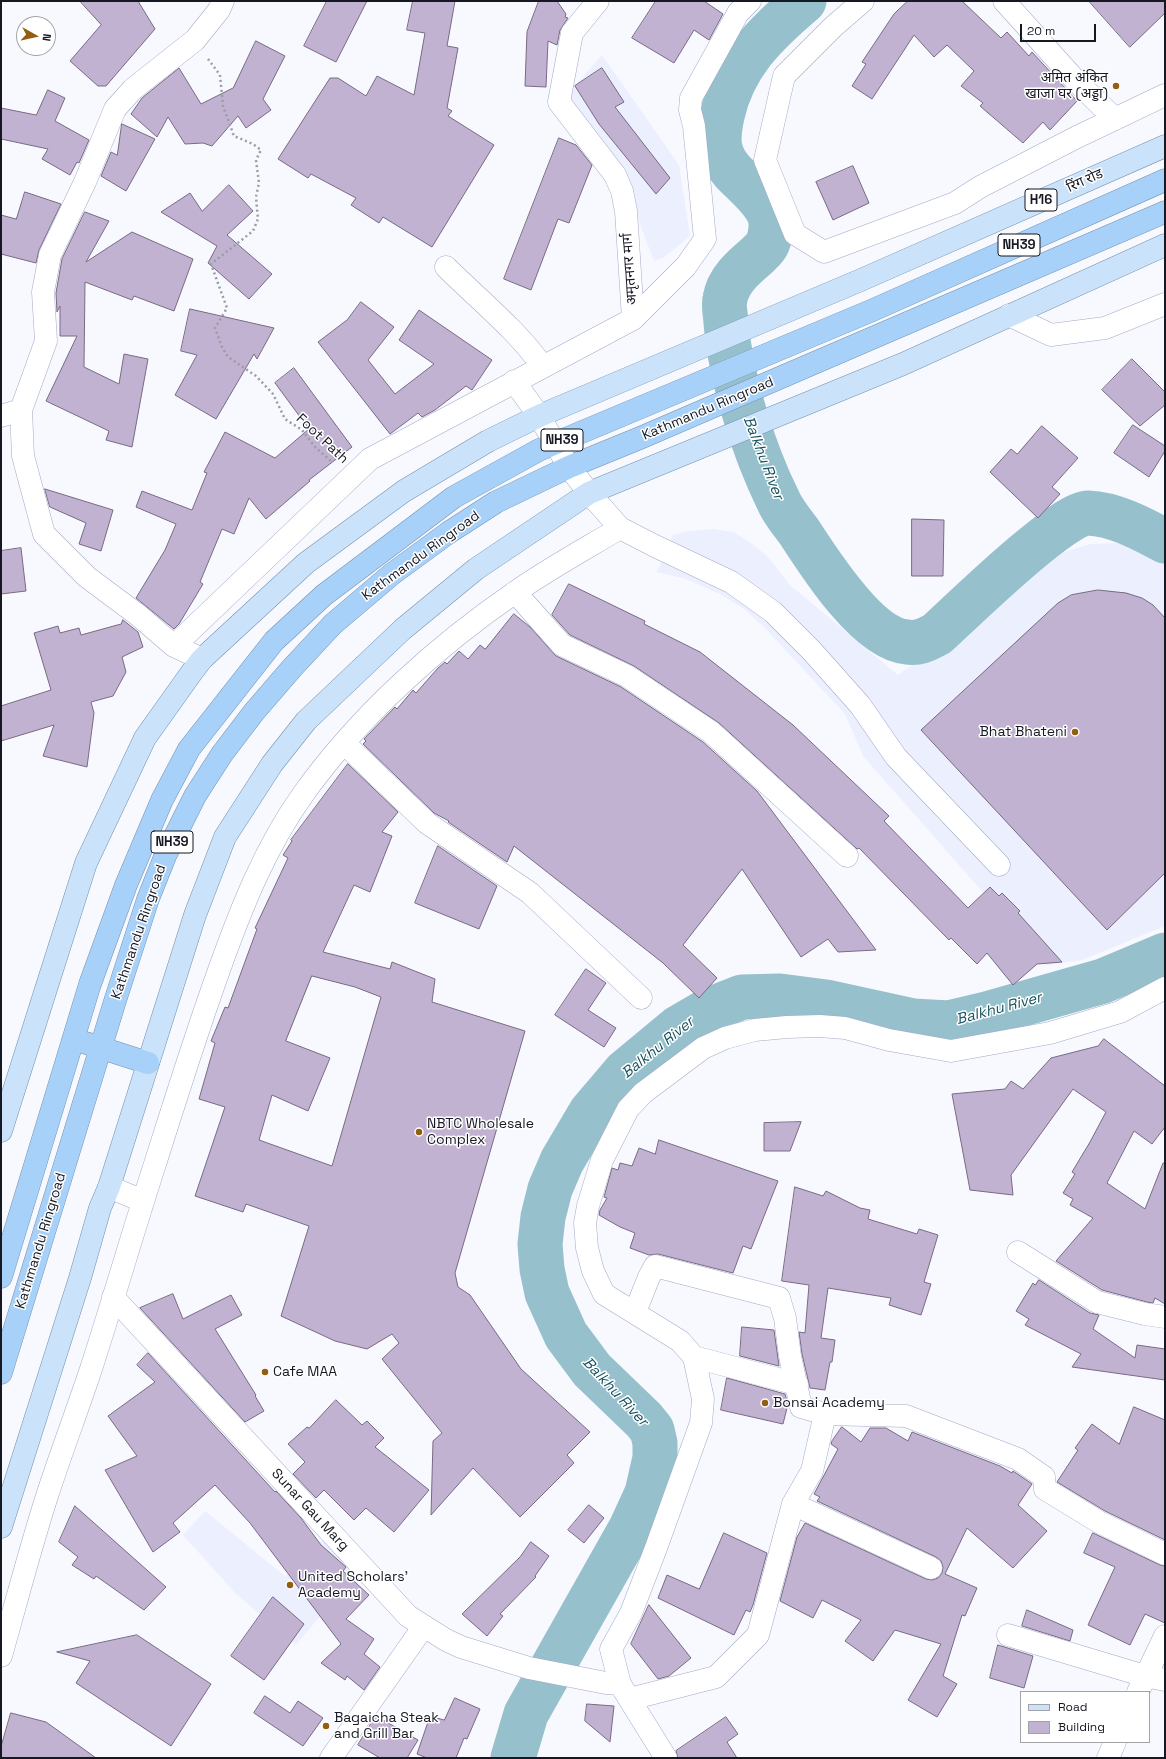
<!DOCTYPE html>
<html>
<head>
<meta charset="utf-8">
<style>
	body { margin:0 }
	#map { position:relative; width:1166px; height:1759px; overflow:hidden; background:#f7f9ff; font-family:"Space Grotesk",sans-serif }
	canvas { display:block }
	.frame { position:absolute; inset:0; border:2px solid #161822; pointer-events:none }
	.legend { position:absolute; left:1020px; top:1691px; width:130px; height:52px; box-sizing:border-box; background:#fff; border:1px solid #a2a3a7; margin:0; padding:5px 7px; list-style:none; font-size:12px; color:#161822 }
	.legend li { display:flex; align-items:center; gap:8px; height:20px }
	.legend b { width:20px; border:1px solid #a2a3a7 }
	.north { position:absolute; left:16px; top:16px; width:40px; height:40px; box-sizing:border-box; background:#fff; border:1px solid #a2a3a7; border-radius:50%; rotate:98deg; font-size:11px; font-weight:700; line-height:16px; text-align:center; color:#161822 }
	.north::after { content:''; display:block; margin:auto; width:14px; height:18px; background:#925e12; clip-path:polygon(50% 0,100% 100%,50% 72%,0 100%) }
	.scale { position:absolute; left:1020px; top:24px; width:76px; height:18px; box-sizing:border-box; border:2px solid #161822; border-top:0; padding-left:5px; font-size:12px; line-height:14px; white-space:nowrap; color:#161822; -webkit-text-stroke:3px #fff; paint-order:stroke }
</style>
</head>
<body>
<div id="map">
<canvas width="1166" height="1759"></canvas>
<div class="frame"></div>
<ul class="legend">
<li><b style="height:5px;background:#cae3fb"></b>Road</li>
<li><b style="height:11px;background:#c2b2d2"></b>Building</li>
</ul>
<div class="north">N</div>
<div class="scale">20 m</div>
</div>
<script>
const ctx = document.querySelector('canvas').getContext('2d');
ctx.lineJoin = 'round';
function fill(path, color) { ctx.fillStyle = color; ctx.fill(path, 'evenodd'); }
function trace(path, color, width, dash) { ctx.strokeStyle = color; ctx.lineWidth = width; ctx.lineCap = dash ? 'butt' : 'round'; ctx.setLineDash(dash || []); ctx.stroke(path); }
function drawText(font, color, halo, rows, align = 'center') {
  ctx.font = font + ' "Space Grotesk","Noto Sans Devanagari",sans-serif'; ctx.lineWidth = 3; ctx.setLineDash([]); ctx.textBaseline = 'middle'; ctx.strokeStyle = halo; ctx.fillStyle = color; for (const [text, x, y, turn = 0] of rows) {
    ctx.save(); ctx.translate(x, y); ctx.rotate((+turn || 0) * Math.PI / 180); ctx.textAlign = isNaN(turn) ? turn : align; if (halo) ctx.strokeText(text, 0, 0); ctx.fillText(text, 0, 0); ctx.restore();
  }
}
fill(new Path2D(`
	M602 55 679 165 690 236 663 258 654 261 623 179 565 97Z
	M713 529 733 532 751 543 767 556 790 585 898 675 940 645 969 619 1019 579 1062 553 1090 544 1117 543 1142 548 1165 556V926L1082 960 1047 965 863 756 845 714 764 627 743 608 720 594 686 579 657 572 673 535 689 531Z
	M205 1511 285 1576 326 1537 361 1576 317 1620 296 1645 236 1594 183 1535Z`), '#eceffe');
trace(new Path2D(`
	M804 1C765 34 733 65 722 116 717 140 717 154 733 172 746 186 773 206 771 227 771 232 769 242 766 246 765 249 760 252 758 255 744 267 728 280 725 299 723 306 726 316 726 323 731 379 753 449 778 500 783 512 792 522 800 533 820 564 868 639 907 642 919 644 927 639 937 634 961 612 1062 513 1088 513 1115 514 1142 529 1165 541
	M513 1758 526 1714 631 1528 647 1493 655 1458V1443L652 1430 644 1420 592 1370 566 1335 547 1293 542 1269 540 1244 543 1217 550 1189 562 1161 591 1112 625 1072 678 1028 709 1010 742 997 780 996 826 1002 913 1021 949 1023 987 1014 1103 981 1165 955`), '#96c1cc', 45);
const building = new Path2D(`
	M80 1H138L155 29 106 86H98L70 61 101 25Z
	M327 1H367L336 62 304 46Z
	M413 1H455L447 46 458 48 447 108 452 111 448 116 494 145 432 247 383 217 379 223 351 205 356 198 311 174 308 178 278 159 330 78H338L366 96 377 76 414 95 425 33 407 30Z
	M539 1H557L566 14 565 17 568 18 560 30 557 45 548 41 546 87 525 86 527 32Z
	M656 1H704L723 14 709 40 694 30 674 63 632 38Z
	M908 1H962L1001 38 1007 32 1029 56 1032 52 1077 101 1050 130 1043 122 1023 143 980 106 983 103 961 86 974 71 947 45 934 57 914 35 872 99 852 86 866 64 862 62 894 14Z
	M1089 1H1165V13L1130 47Z
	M256 41 285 56 263 99 271 110 246 128 238 116 212 146 203 143 185 144 168 117 157 137 131 114 142 98 179 68 201 104 233 88Z
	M602 68 624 102 615 107 670 178 656 194 599 124 575 86Z
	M48 90 65 98 55 121 89 140 79 163 77 162 70 175 42 159 48 149 1 139V108L36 115Z
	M122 124 155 139 126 191 101 176 111 152 117 155Z
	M559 138 576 145 592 165 569 223 558 219 531 290 504 279Z
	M853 166 869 203 833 220 816 182Z
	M229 185 253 211 227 235 272 274 249 299 208 263 217 246 161 212 190 193 202 211Z
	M25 192 61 204 39 250 36 263 1 254V215L16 219Z
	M85 212 109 221 86 262 132 232 193 259 174 311 134 296 132 300 85 282 84 367 119 384 124 354 148 359 132 447 106 440 109 431 46 401 77 336H60V306L57 312 56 293 62 259Z
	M361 302 394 327 368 360 395 394 434 364 399 340 419 310 492 360 472 390 466 386 435 410 422 417 418 413 390 434 318 342 347 320Z
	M190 309 274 328 257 359 254 354 216 419 175 395 197 355 181 351Z
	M1132 359 1165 392V405L1140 426 1102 390Z
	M294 368 352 447 309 480 310 481 266 519 249 498 234 534 222 529 200 582 203 584 179 624 174 629 136 598 165 550 176 524 136 507 142 491 192 510 207 473 204 472 225 432 275 458 309 429 275 383Z
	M1133 425 1165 446V451L1149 477 1114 453Z
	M1042 426 1078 458 1052 487 1060 494 1038 518 990 472 1011 449 1017 454Z
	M45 489 113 510 101 551 79 544 86 523 50 507Z
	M912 519 944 520 943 576H912Z
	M21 548 26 591 1 594V551Z
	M569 584 645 621 644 624 700 652 793 725 889 816 884 821 968 908 990 887 999 896 1002 893 1020 911 1018 913 1062 962 1037 964 1013 985 987 953 977 964 951 938 949 940 859 848 857 849 719 723 634 666 570 635 552 615Z
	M1098 590 1126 593 1142 598 1153 605 1165 618V873L1107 930 921 730 1058 603 1071 595Z
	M514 614 530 627 556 656 621 687 703 742 757 791 876 950 838 952 828 939 801 957 742 869 683 945 717 978 699 998 663 963 514 846 507 862 448 822 449 821 434 813 363 744 366 741 364 739 395 707 397 709 413 690 416 693 438 668 445 662 447 664 459 651 468 659 480 645 485 649Z
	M123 620 138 632 143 647 122 657 126 672 113 696 91 702 94 713 87 767 43 756 54 725 1 741V706L51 690 34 633 58 626 60 633 79 628 81 635 121 624Z
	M348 764 398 812 382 832 392 836 370 892 354 885 323 952 390 969 392 962 435 979 432 1002 525 1031 455 1273 458 1287 470 1295 521 1369 590 1432 567 1455 574 1463 520 1517 473 1468 431 1515 433 1441 442 1433 382 1359 399 1343 392 1334 367 1349 335 1341 281 1316 309 1226 246 1204 243 1212 195 1196 225 1107 199 1099 215 1043 211 1041 225 1007 228 1008 257 929 255 928 288 858 283 855 292 841 291 840ZM312 976 355 987 381 997 332 1166 259 1140 272 1095 308 1111 330 1058 286 1041Z
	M438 846 497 886 479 929 415 903Z
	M586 969 606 983 588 1010 616 1028 604 1047 555 1015Z
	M1104 1039 1165 1086V1127L1152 1144 1134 1131 1107 1183 1145 1209 1163 1163H1165V1304L1155 1298 1153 1303 1147 1302 1102 1290 1056 1261 1093 1218 1070 1205 1073 1199 1063 1193 1075 1174 1072 1172 1090 1142 1106 1112 1073 1089 1011 1175 1013 1195 970 1190 952 1094 1005 1089 1011 1081 1023 1089 1051 1058 1098 1046Z
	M801 1122 790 1151H764V1123Z
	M659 1140 778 1181 751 1249 743 1246 733 1273 658 1254 649 1255 630 1248 635 1233 620 1227 599 1215 600 1210 607 1198 604 1197 612 1168 618 1170 620 1163 632 1166 639 1148 655 1154Z
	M795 1187 823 1196 826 1191 860 1208 870 1210 868 1219 917 1234 919 1229 938 1235 924 1282 931 1284 921 1315 889 1305 891 1298 828 1288 821 1338 835 1340 832 1362H830L825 1390 810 1388 802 1354 799 1332 805 1333 809 1285 782 1281Z
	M1039 1280 1090 1313 1099 1315 1093 1329 1135 1358 1137 1345 1165 1349V1380L1072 1367 1081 1354 1025 1325 1029 1319 1016 1311 1033 1283 1035 1285Z
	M173 1294 183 1319 231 1295 242 1315 215 1329 256 1395 255 1396 264 1411 245 1422 140 1308Z
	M742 1327 774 1330 779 1366 740 1356Z
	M148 1353 275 1492 276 1491 301 1518 321 1545 346 1567 343 1571 369 1595 346 1619 374 1639 364 1654 380 1667 364 1690 347 1676 345 1680 321 1663 341 1644 250 1523 215 1485 173 1523 180 1532 153 1552 105 1470 137 1456 108 1416 155 1382 137 1365Z
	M727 1378 785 1394 788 1404 783 1424 721 1410Z
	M336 1400 362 1425 367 1421 384 1438 375 1447 429 1490 394 1532 366 1508 354 1520 324 1490 316 1498 293 1474 305 1462 288 1444 307 1427 309 1428Z
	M1134 1407 1165 1420V1540L1105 1511 1057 1482 1078 1450 1075 1448 1092 1424 1119 1444Z
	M842 1427 861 1442 870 1428H886L908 1441 912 1432 1000 1466 1012 1473 1013 1471 1032 1484 1018 1505 1047 1531 1013 1568 967 1528 945 1574 977 1588 965 1616 962 1615 943 1676 957 1684 937 1717 908 1700 941 1644 895 1630 873 1661 845 1641 861 1620 822 1600 813 1618 780 1601 797 1537 805 1523 926 1579 932 1580 938 1578 942 1573 943 1567 941 1561 936 1557 817 1501 820 1497 814 1494 838 1449 831 1444 832 1441Z
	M589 1505 604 1518 584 1543 568 1530Z
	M75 1506 166 1587 144 1610 96 1576 94 1579 72 1565 78 1557 59 1542Z
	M724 1533 767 1553 753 1605 750 1612 746 1610 734 1635 658 1598 667 1575 699 1589Z
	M1093 1533 1160 1565 1165 1566V1623L1145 1614 1130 1645 1088 1625 1115 1567 1084 1553Z
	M531 1542 549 1556 535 1576 536 1577 500 1614 503 1616 487 1636 462 1614 520 1557Z
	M273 1597 304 1624 264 1680 231 1656Z
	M649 1605 691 1658 669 1676 658 1679 631 1644Z
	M1027 1610 1073 1630 1070 1641 1022 1626Z
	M137 1635 211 1684 171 1746 76 1683 90 1661 57 1652Z
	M998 1645 1033 1656 1024 1688 990 1678Z
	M265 1696 290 1713 298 1701 323 1718 303 1746 254 1713Z
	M455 1698 480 1709 467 1739 464 1738 456 1758H427L417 1754 430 1716 444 1720Z
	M587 1704 614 1706 610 1742 585 1721Z
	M11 1713 46 1722 96 1758H1V1747Z
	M376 1716 418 1740 407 1758H380L358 1745Z
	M726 1717 738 1734 727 1742 737 1758H678L676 1751Z`);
fill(building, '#c2b2d2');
trace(building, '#786a85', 1);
const minor = new Path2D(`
	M863 1 833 27 784 76 765 160 795 234 824 252 955 203 980 187 1077 137 1165 95
	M1004 1 1077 82 1115 119
	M446 267C476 297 519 332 542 366
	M1009 315 1051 335 1105 328 1165 304
	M633 319 686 266 705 239 694 126 690 110 691 98 738 13 750 1
	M514 381 539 416 569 467 589 493 620 528 655 546 731 582 773 612 811 650 860 705 896 757 999 865
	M1 416 21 410
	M515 592 562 645 627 676 711 732 847 856
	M174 646 370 459 633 319 626 211 622 191 615 175 559 102 572 33 598 1
	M202 659 174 646 138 615 87 577 44 534 23 456 21 410 46 341 43 292 50 255 85 182 115 109 133 89 195 40 219 10 223 1
	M344 743 427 823 530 893 641 998
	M109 1187 143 1201
	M1018 1252 1097 1302 1145 1314 1165 1317
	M113 1297 408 1616 446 1640 461 1647 529 1668 606 1683 620 1684 666 1758
	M694 1357 797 1384
	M825 1414 906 1416 1018 1459 1044 1477 1045 1489 1099 1522 1165 1554
	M793 1504 931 1568
	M1008 1635 1145 1676 1165 1680
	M1 1656C16 1603 30 1549 47 1496 61 1453 77 1411 91 1369 113 1301 133 1232 155 1164 175 1101 195 1037 218 973 240 911 265 847 304 793 360 715 438 645 517 591 550 568 585 549 620 528
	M620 1684 611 1649 631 1613 656 1548 701 1423 703 1399 694 1357 680 1341 604 1294 593 1271 587 1248 585 1223 588 1206 602 1160 628 1109 643 1093 703 1048 725 1038 755 1030 787 1027 820 1026 845 1028 889 1040 951 1051 1050 1033 1120 1012 1165 988
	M1138 1692 1165 1636
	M630 1699 716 1677 758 1635 793 1504 812 1471 825 1414 801 1407 790 1356 785 1318 779 1298 655 1266 649 1277 635 1312
	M331 1758 424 1626
	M1108 1758 1115 1742`);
const major = new Path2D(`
	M1 1131 86 863 145 738 192 672 202 659 306 563 404 491 488 441 539 416 861 280 1165 146
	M1 1527 80 1278 100 1208 109 1187 195 915 225 837 272 764 306 721 403 629 476 569 589 493 903 364 1165 245`);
const highway = new Path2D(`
	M86 1043 148 1063
	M1 1277 90 984 126 885 162 800 189 749 274 641 324 595 454 497 539 450 873 310 1165 180
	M1 1373 115 1001 148 899 166 854 195 796 222 754 254 712 292 668 333 624 392 574 448 533 496 502 569 467 640 438 1165 212`);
trace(minor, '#a4a9c7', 23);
trace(major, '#7490ae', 23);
trace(highway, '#7490ae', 23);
trace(new Path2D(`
	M208 59 220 75 223 106 234 136 253 144 261 150 256 160 259 183 256 197 258 219 253 231 211 264 227 308 215 328 222 347 228 357 256 376 273 394 285 419 302 430 315 447 332 462`), '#9a9ca4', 2.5, [2, 3]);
trace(minor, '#fff', 22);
trace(major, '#cae3fb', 22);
trace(highway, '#a7d1f9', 22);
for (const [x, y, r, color] of [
	[1116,86,4,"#925e12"],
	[1075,732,4,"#925e12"],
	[419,1132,4,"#925e12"],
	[265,1372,4,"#925e12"],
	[765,1403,4,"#925e12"],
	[290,1585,4,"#925e12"],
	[326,1726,4,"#925e12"]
]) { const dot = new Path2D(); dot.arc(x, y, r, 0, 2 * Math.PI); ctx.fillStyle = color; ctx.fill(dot); trace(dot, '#fff', 1.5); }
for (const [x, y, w] of [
	[1041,200,32],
	[1019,245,42],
	[562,440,42],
	[172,842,42]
]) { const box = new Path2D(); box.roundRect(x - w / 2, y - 11, w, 22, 3); ctx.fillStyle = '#fff'; ctx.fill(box); trace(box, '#161822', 1); }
drawText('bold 13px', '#161822', null, [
	["H16",1041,200],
	["NH39",1019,245],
	["NH39",562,440],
	["NH39",172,842]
]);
drawText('14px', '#161822', '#fff', [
	["अमित अंकित",1108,78,"right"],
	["खाजा घर (अड्डा)",1108,94,"right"],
	["Bhat Bhateni",1067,732,"right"],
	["NBTC Wholesale",427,1124],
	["Complex",427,1140],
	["Cafe MAA",273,1372],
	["Bonsai Academy",773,1403],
	["United Scholars'",298,1577],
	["Academy",298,1593],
	["Bagaicha Steak",334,1718],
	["and Grill Bar",334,1734]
], 'left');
drawText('14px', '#161822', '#fff', [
	["रिंग रोड",1085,181,-24],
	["अमृतनगर मार्ग",630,269,-94],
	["Kathmandu Ringroad",708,409,-23],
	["Foot Path",322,439,43],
	["Kathmandu Ringroad",421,556,-36],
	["Kathmandu Ringroad",139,932,-71],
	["Kathmandu Ringroad",41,1241,-73],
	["Sunar Gau Marg",310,1510,47]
]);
drawText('italic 15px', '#185260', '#fff', [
	["Balkhu River",763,458,69],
	["Balkhu River",999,1009,-15],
	["Balkhu River",658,1048,-39],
	["Balkhu River",615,1392,47]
]);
</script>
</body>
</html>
